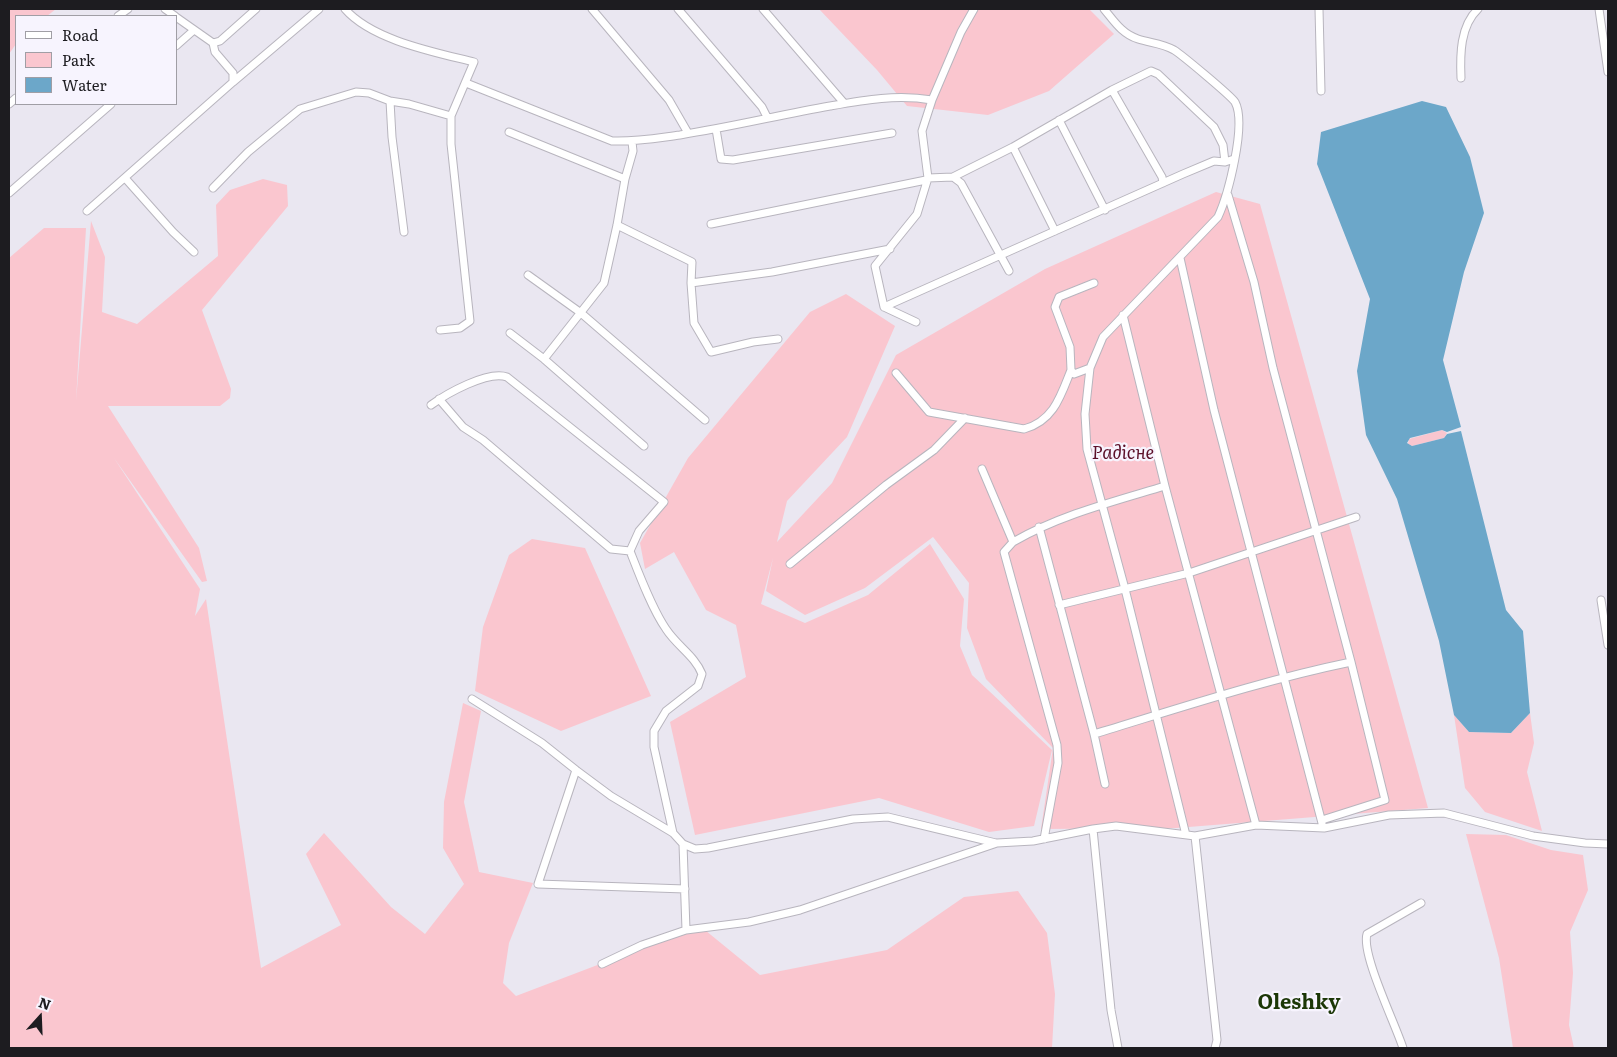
<!DOCTYPE html>
<html>
<head>
<meta charset="utf-8">
<style>
	body { margin:0 }
	#map { position:relative; width:1617px; height:1057px; overflow:hidden; background:#eae7f1; font-family:Literata,serif }
	canvas { display:block }
	.frame { position:absolute; inset:0; border:10px solid #1d1c20; pointer-events:none }
	.legend { position:absolute; left:15px; top:15px; width:162px; height:90px; box-sizing:border-box; background:#f7f4fe; border:1px solid #a09ea5; margin:0; padding:6px 9px; list-style:none; font-size:15px; color:#1d1c20 }
	.legend li { display:flex; align-items:center; gap:10px; height:25px }
	.legend b { width:25px; border:1px solid #a09ea5 }
	.north { position:absolute; left:15px; top:992px; width:50px; height:50px; -webkit-text-stroke:4px #f7f4fe; paint-order:stroke; rotate:20deg; font-size:14px; font-weight:700; line-height:20px; text-align:center; color:#1d1c20 }
	.north::after { content:''; display:block; margin:auto; width:18px; height:22px; background:#1d1c20; clip-path:polygon(50% 0,100% 100%,50% 72%,0 100%) }
</style>
</head>
<body>
<div id="map">
<canvas width="1617" height="1057"></canvas>
<div class="frame"></div>
<ul class="legend">
<li><b style="height:6px;background:#fff"></b>Road</li>
<li><b style="height:14px;background:#fac6cf"></b>Park</li>
<li><b style="height:14px;background:#6ca7c9"></b>Water</li>
</ul>
<div class="north">N</div>
</div>
<script>
const ctx = document.querySelector('canvas').getContext('2d');
ctx.lineJoin = 'round';
function fill(path, color) { ctx.fillStyle = color; ctx.fill(path, 'evenodd'); }
function trace(path, color, width, dash) { ctx.strokeStyle = color; ctx.lineWidth = width; ctx.lineCap = dash ? 'butt' : 'round'; ctx.setLineDash(dash || []); ctx.stroke(path); }
function drawText(font, color, halo, rows, align = 'center') {
  ctx.font = font + ' Literata,serif'; ctx.lineWidth = 4.5; ctx.setLineDash([]); ctx.textBaseline = 'middle'; ctx.strokeStyle = halo; ctx.fillStyle = color; for (const [text, x, y, turn = 0] of rows) {
    ctx.save(); ctx.translate(x, y); ctx.rotate((+turn || 0) * Math.PI / 180); ctx.textAlign = isNaN(turn) ? turn : align; if (halo) ctx.strokeText(text, 0, 0); ctx.fillText(text, 0, 0); ctx.restore();
  }
}
fill(new Path2D(`
	M9 9H56L47 16H16V44L9 54Z
	M819 9H1089L1114 34 1049 91 988 115 907 106 877 70Z
	M263 179 287 185 288 206 202 310 231 389 230 398 220 406H108L199 548 207 581 202 582 114 458 200 589 195 616 206 599 261 968 341 925 306 854 324 833 391 907 425 934 464 884 443 848 444 802 463 703 481 711 464 802 479 872 533 883 509 943 503 983 516 996 700 926 760 975 887 950 964 897 1018 891 1047 933 1055 994 1052 1048H9V258L44 228H86L76 401 91 221 105 257 102 312 137 324 218 256 216 205 230 190Z
	M1216 192 1260 204 1428 808 1176 828 1041 829 1053 748 986 679 967 628 969 583 933 537 865 588 805 615 766 591 773 558 761 604 805 623 868 595 930 544 964 599 960 646 972 675 1052 750 1034 826 989 832 879 798 695 835 670 722 746 677 736 625 706 610 674 552 645 569 640 543 688 458 810 312 846 294 895 326 847 437 787 501 777 542 832 483 896 355 1045 269Z
	M1442 430 1447 433 1444 438 1412 446 1408 444 1409 439Z
	M532 539 585 548 651 696 561 731 475 691 483 627 509 555Z
	M1530 713 1534 743 1527 772 1542 831 1485 812 1465 788 1454 715 1469 732 1511 733Z
	M1466 834 1506 835 1551 850 1583 855 1588 890 1570 932 1573 973 1569 1025 1574 1048H1513L1499 958Z`), '#fac6cf');
fill(new Path2D(`
	M1422 101 1446 107 1470 157 1484 213 1464 272 1443 360 1461 427 1447 432 1442 430 1410 438 1407 443 1412 446 1444 438 1447 434 1461 431 1506 610 1523 631 1530 713 1511 733 1469 732 1454 715 1439 641 1397 499 1366 435 1357 371 1370 299 1317 164 1321 132Z`), '#6ca7c9');
const street = new Path2D(`
	M165 9 175 16
	M345 9C372 40 434 52 474 62L451 116V144L470 321 460 328 440 330
	M592 9 669 100 688 133
	M678 9 762 107 767 117
	M763 9 844 103
	M1104 9C1114 21 1122 34 1138 39 1150 43 1162 43 1174 50 1182 55 1230 95 1235 102 1247 124 1228 195 1218 217L1103 337 1090 368 1085 414 1087 449 1125 589 1186 835
	M1319 9 1321 91
	M1599 9 1608 72
	M118 16 128 9
	M176 17 213 43 220 41 256 9
	M176 46 194 30
	M1461 78C1460 55 1460 26 1478 9
	M233 82 319 9
	M466 83 612 141C635 142 657 138 680 135 730 127 780 115 830 106 864 100 897 94 932 100
	M1112 90 1162 177 1163 183
	M390 101 392 137 404 232
	M9 104 16 98
	M1059 120 1105 210
	M716 129 721 159 733 160 892 133
	M509 132 625 179
	M1013 147 1055 231
	M953 177 1013 147 1112 90 1151 71 1158 74 1214 127 1223 145 1225 162
	M125 178 173 232 194 252
	M928 178 953 177 961 183 1009 271
	M213 188 248 152 300 109 356 92 369 93 390 101 409 104 451 116
	M9 193 111 104
	M1228 195 1254 282 1273 368 1351 662 1385 800 1322 820
	M87 211 233 82V73L215 52 213 43
	M711 224 926 180
	M617 225 692 262 691 283 694 323 711 352 753 342 778 339
	M1180 258 1214 410 1322 823
	M528 275 581 313 705 420
	M691 283 772 272 890 249
	M884 307 1183 174 1214 161 1225 162 1234 159
	M1123 315 1165 486 1256 825
	M916 322 884 307 875 266 917 214 928 178 922 131 932 100 961 32 974 9
	M510 333 544 359 644 446
	M544 359 604 283 617 225 625 179 633 151 632 142
	M1090 368 1074 374 1071 370 1070 347 1055 307 1059 297 1094 283
	M896 373 929 412 1024 429C1054 421 1061 395 1071 370
	M439 399 463 427 483 440 611 549 630 551
	M431 405C446 394 488 370 507 377L664 502 639 531 630 551C639 574 652 609 666 629 677 646 695 656 702 674L698 686 666 711 654 731V747L673 833
	M982 469 1013 542 1004 552 1057 745 1058 763 1044 839
	M1039 527 1094 734 1105 784
	M1013 542C1060 515 1112 502 1165 486
	M790 564 886 485 934 450 965 418
	M1601 600 1608 645
	M1059 605 1189 573 1356 517
	M472 699 542 743 576 770 611 796 673 833 683 844 695 849 708 848 853 819 888 817 996 843
	M1094 734C1180 708 1264 680 1351 662
	M576 770 538 884 685 889
	M1093 829 1111 1010 1118 1048
	M1195 836 1217 1040 1215 1048
	M683 844 686 930
	M602 964 642 945 686 930 749 922 800 910 997 843 1033 841 1093 829 1116 826 1195 836 1256 825 1324 828 1389 815 1444 813 1533 836 1585 843 1608 844
	M1403 1048C1395 1023 1361 954 1367 934L1421 903`);
trace(street, '#b8b5be', 9);
trace(street, '#fff', 7);
drawText('italic 18px', '#5c1029', '#f7f4fe', [
	["Радісне",1123,454]
]);
drawText('bold 20px', '#1c3707', '#f7f4fe', [
	["Oleshky",1299,1003]
]);
</script>
</body>
</html>
